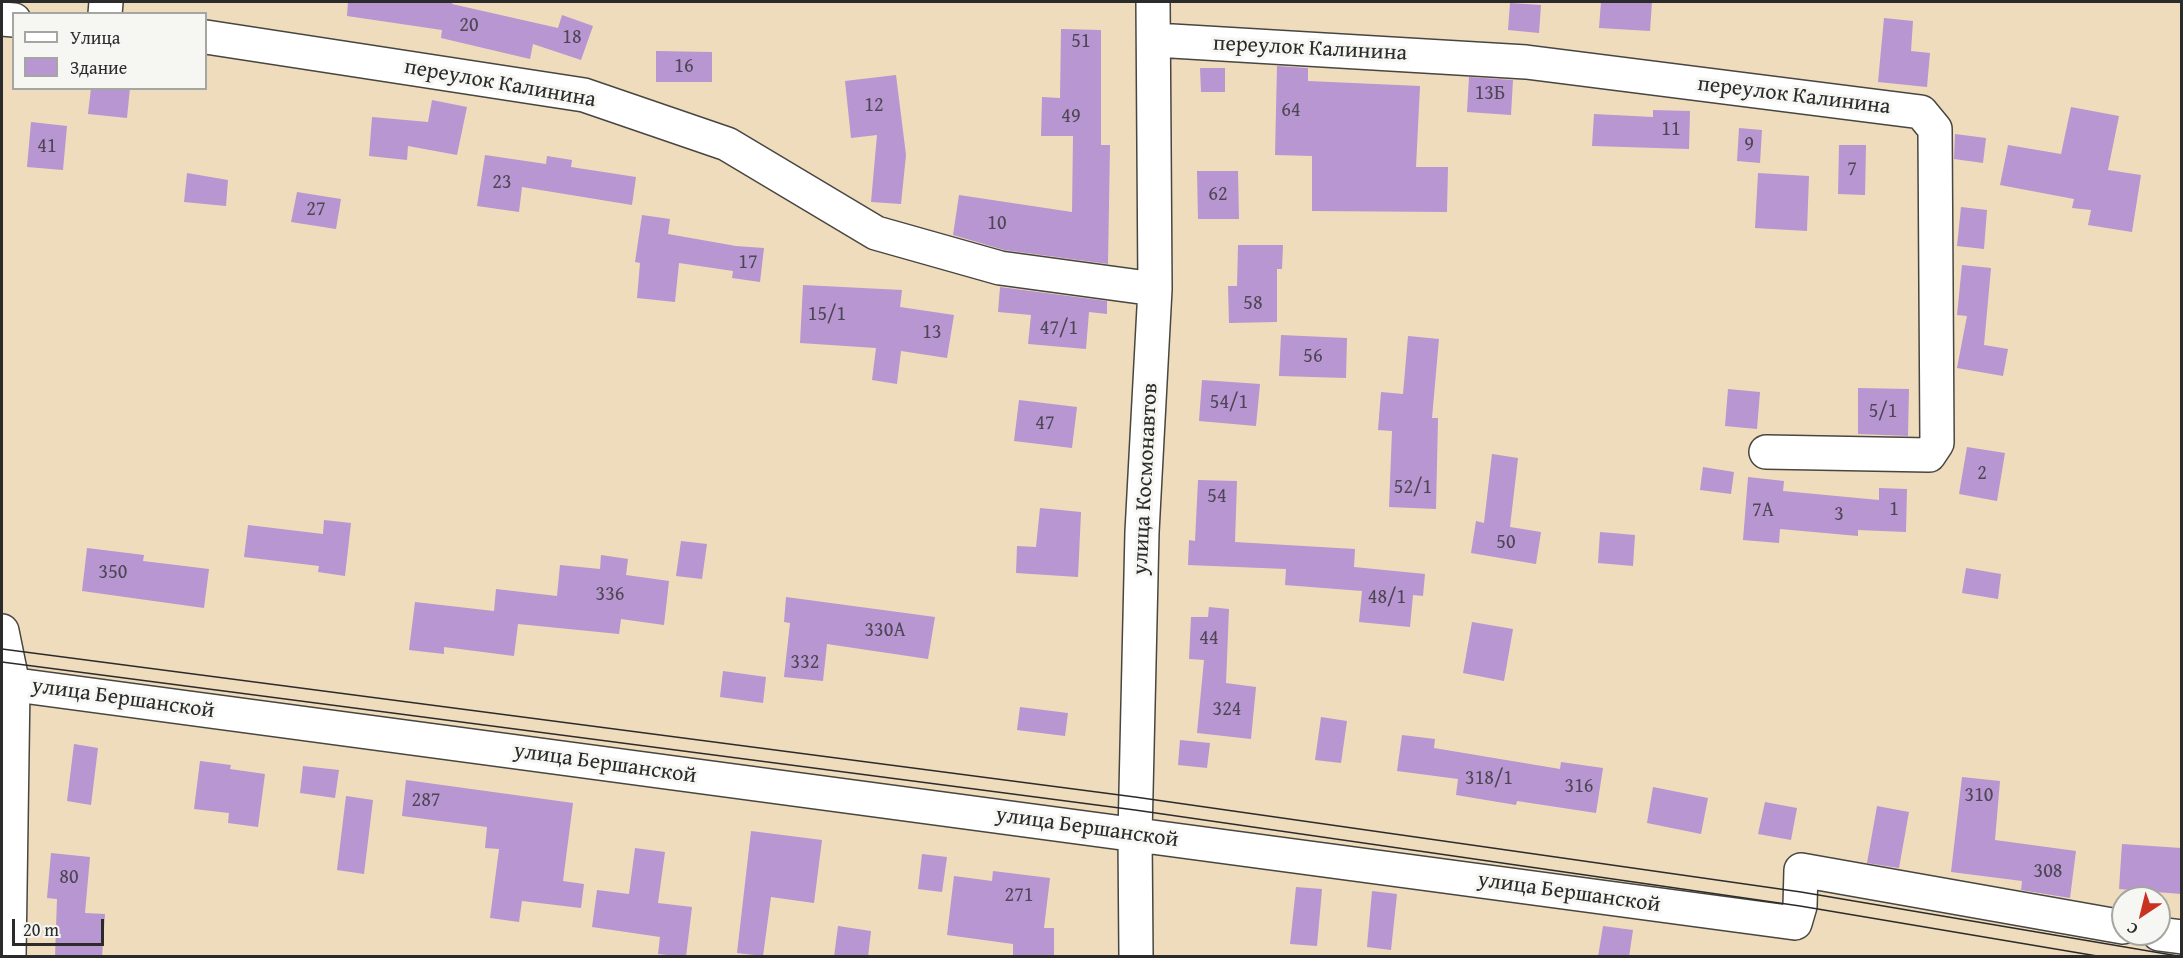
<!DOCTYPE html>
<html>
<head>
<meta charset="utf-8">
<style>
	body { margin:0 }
	#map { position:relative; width:2183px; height:958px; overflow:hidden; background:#efdcbc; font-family:"Gentium Book Plus",serif }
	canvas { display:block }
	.frame { position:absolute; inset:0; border:3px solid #2b2b2b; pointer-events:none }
	.legend { position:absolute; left:12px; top:12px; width:195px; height:78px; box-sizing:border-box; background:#f6f6f2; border:2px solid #a5a5a2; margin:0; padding:8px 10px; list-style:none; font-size:18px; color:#2b2b2b }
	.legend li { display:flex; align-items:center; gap:12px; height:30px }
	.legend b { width:30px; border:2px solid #a5a5a2 }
	.north { position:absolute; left:2111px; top:886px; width:60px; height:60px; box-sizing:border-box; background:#f6f6f2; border:2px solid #a5a5a2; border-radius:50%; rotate:215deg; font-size:16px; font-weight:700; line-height:24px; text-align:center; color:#2b2b2b }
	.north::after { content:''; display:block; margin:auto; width:21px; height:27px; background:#c8321e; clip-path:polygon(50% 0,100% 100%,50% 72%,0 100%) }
	.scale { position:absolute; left:12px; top:919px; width:92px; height:27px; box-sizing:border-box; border:3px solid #2b2b2b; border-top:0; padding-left:8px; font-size:18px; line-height:21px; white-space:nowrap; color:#2b2b2b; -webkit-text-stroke:4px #f6f6f2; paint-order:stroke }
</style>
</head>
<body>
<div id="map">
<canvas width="2183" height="958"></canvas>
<div class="frame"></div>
<ul class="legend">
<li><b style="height:8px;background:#fff"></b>Улица</li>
<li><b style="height:16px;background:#b796d1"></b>Здание</li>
</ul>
<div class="north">С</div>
<div class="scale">20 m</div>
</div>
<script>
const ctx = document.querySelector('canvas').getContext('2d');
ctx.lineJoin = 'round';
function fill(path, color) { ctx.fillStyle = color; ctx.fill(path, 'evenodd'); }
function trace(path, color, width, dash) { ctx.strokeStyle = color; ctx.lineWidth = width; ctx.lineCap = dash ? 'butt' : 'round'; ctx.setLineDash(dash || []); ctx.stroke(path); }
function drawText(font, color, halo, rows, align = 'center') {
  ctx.font = font + ' "Gentium Book Plus",serif'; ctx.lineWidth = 6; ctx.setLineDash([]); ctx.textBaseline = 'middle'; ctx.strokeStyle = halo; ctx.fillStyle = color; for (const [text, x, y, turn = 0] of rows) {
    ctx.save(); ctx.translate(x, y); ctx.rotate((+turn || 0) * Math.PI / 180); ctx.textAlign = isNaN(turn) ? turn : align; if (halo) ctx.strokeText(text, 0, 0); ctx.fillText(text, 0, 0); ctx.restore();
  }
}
fill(new Path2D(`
	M348 2H452V4L558 28 562 15 593 26 581 60 533 44 530 59 441 38 442 30 347 16Z
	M1601 2H1652L1650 31 1599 28Z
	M1510 3 1541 5 1539 33 1508 30Z
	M1884 18 1913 21 1911 51 1930 53 1927 87 1878 82Z
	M1061 29 1101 30V145H1110L1108 264 1004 250 953 235 959 195 1072 212 1073 136H1041L1042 97 1060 98Z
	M656 51 712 52V82H656Z
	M1277 66 1308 68V81L1420 86 1416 167H1448L1447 212 1312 211V156L1275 155Z
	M1200 68H1225V92H1201Z
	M896 75 906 155 901 204 871 202 877 135 851 138 845 81Z
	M1469 77 1513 80 1511 115 1467 112Z
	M91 88H130L127 118 88 114Z
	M432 100 467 107 457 155 408 146 407 160 369 156 372 117 428 122Z
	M2071 107 2119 116 2108 170 2141 175 2132 232 2088 225 2091 210 2072 208 2074 199 2000 185 2008 145 2061 154Z
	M1653 110 1690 111 1689 149 1592 146 1594 114 1653 117Z
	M31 122 67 126 63 170 27 167Z
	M1739 128 1762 130 1760 163 1737 161Z
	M1955 134 1986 138 1983 163 1954 159Z
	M1839 145H1866L1865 195 1838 194Z
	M485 155 546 164 547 156 572 160 571 167 636 177 632 205 522 187 519 212 477 206Z
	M1197 171H1238L1239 219H1198Z
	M187 173 228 180 226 206 184 202Z
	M1758 173 1809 176 1807 231 1755 228Z
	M297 192 341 199 336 229 291 222Z
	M1961 207 1987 210 1984 249 1957 246Z
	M642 215 670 219 668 234 736 246 764 248 760 282 732 278 733 271 679 263 675 302 637 298 640 263 635 262Z
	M1238 245H1283L1282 269H1277V322L1229 323 1228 286H1237Z
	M1962 265 1991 268 1984 345 2008 349 2003 376 1957 368 1967 316 1957 315Z
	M803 285 902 290 900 307 954 315 947 358 901 351 897 384 872 380 876 348 800 343Z
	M1000 287 1107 301V314L1089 312 1086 349 1028 344 1031 315 998 312Z
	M1281 335 1347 338 1346 378 1279 376Z
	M1408 336 1439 339 1432 418H1438L1436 509 1389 507 1392 431 1378 430 1381 392 1403 394Z
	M1202 380 1260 384 1256 426 1199 421Z
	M1858 388 1909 389 1908 436 1858 434Z
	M1728 389 1760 392 1757 429 1725 426Z
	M1019 400 1077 407 1072 448 1014 441Z
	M1967 447 2005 453 1997 501 1959 494Z
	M1492 454 1518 458 1510 527 1541 532 1536 564 1471 553 1476 521 1484 523Z
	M1703 467 1734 472 1731 494 1700 490Z
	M1748 477 1784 481 1783 491 1879 500V488L1907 489 1906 532 1858 530V536L1780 529 1779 543 1743 540Z
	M1198 480 1237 481 1235 542 1355 549 1354 567 1425 574 1423 596 1413 595 1410 627 1359 622 1362 591 1285 585 1286 569 1188 565 1189 540 1195 541Z
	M1040 508 1081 512 1078 577 1016 573 1017 546 1036 547Z
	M324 520 351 523 345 576 318 572 319 566 244 557 248 525 323 534Z
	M1600 532 1635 535 1633 566 1598 563Z
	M681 541 707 544 702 579 676 576Z
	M87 548 144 555 143 561 209 569 204 608 82 591Z
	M601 555 628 559 626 575 669 581 664 625 621 619 619 634 518 624 514 656 444 647V654L409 650 415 602 494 611 496 589 557 596 560 565 600 569Z
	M1966 568 2001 574 1998 599 1962 593Z
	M786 597 935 617 928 659 827 644 823 681 784 677 790 623 784 622Z
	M1209 607 1229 609 1226 683 1256 687 1251 739 1197 733 1204 660 1189 659 1191 617H1208Z
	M1472 622 1513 629 1504 681 1463 673Z
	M723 671 766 677 763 703 720 697Z
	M1020 707 1068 713 1065 736 1017 730Z
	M1321 717 1347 721 1341 763 1315 760Z
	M1402 735 1435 739 1434 748 1560 769 1561 762 1603 768 1596 813 1517 801 1516 805 1456 795 1458 779 1397 771Z
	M1180 740 1210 743 1207 768 1178 765Z
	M74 744 98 748 91 805 67 801Z
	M200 761 231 765 230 769 265 774 258 827 228 823 229 813 194 809Z
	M303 766 339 770 335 798 300 793Z
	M1962 777 2000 781 1995 840 2076 851 2070 898 2021 890 2022 881 1951 872Z
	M406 780 573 803 563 881 584 884 581 908 522 901 519 922 490 918 499 849 485 848 487 827 402 816Z
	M1653 787 1708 798 1701 834 1647 823Z
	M346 796 373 800 364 874 337 870Z
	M1765 802 1797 808 1791 840 1758 834Z
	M1877 806 1909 812 1899 868 1867 863Z
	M751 831 822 840 814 903 771 897 763 956 737 953Z
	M2122 844 2181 848V894L2119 889Z
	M635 848 665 852 658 903 692 907 686 957 658 954 660 937 592 927 597 890 629 894Z
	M51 853 90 857 85 913 105 914 102 957H55L57 899 47 898Z
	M922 854 947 857 942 892 918 889Z
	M993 871 1050 878 1044 928H1054V957H1013V944L947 935 954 876 992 881Z
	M1296 887 1322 889 1317 946 1290 944Z
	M1372 891 1397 894 1391 950 1367 947Z
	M838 926 871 931 868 957H834Z
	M1603 926 1633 930 1629 957H1598Z`), '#b796d1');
const minor = new Path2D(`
	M105 14 106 2
	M2 19 14 20
	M206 37 584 95 727 144 876 233 1000 268 1155 289
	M1155 40 1526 62 1921 112 1935 129 1937 443 1929 455 1766 452
	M2 631 13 685 9 956
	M2 683 1795 923 1800 906 1801 870 2123 927
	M2159 934 2182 937
	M1136 956 1135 835 1142 532 1155 289 1153 2`);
trace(minor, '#484641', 36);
trace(minor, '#fff', 33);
trace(new Path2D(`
	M2 649 1135 797 1801 892 2178 956
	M2 662 1135 810 1800 906 2097 956`), '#2b2b2b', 1.5);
drawText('20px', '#4e4654', null, [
	["20",469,26],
	["18",572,38],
	["51",1081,42],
	["16",684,67],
	["13Б",1490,94],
	["12",874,106],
	["64",1291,111],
	["49",1071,117],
	["11",1671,130],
	["9",1749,145],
	["41",47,147],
	["7",1852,170],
	["23",502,183],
	["62",1218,195],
	["27",316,210],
	["10",997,224],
	["17",748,263],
	["58",1253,304],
	["15/1",827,315],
	["47/1",1059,329],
	["13",932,333],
	["56",1313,357],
	["54/1",1229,403],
	["5/1",1883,412],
	["47",1045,424],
	["2",1982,474],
	["52/1",1413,488],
	["54",1217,497],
	["1",1894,510],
	["7А",1763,511],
	["3",1839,515],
	["50",1506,543],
	["350",113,573],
	["336",610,595],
	["48/1",1387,598],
	["330А",885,631],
	["44",1209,639],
	["332",805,663],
	["324",1227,710],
	["318/1",1489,779],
	["316",1579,787],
	["310",1979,796],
	["287",426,801],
	["308",2048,872],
	["80",69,878],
	["271",1019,896]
]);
drawText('22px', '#2b2b2b', '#f6f6f2', [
	["переулок Калинина",1310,49,3],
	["переулок Калинина",500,84,10],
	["переулок Калинина",1794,96,7],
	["улица Космонавтов",1146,479,-87],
	["улица Бершанской",123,699,8],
	["улица Бершанской",605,764,8],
	["улица Бершанской",1087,828,8],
	["улица Бершанской",1569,893,8]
]);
</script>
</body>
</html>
